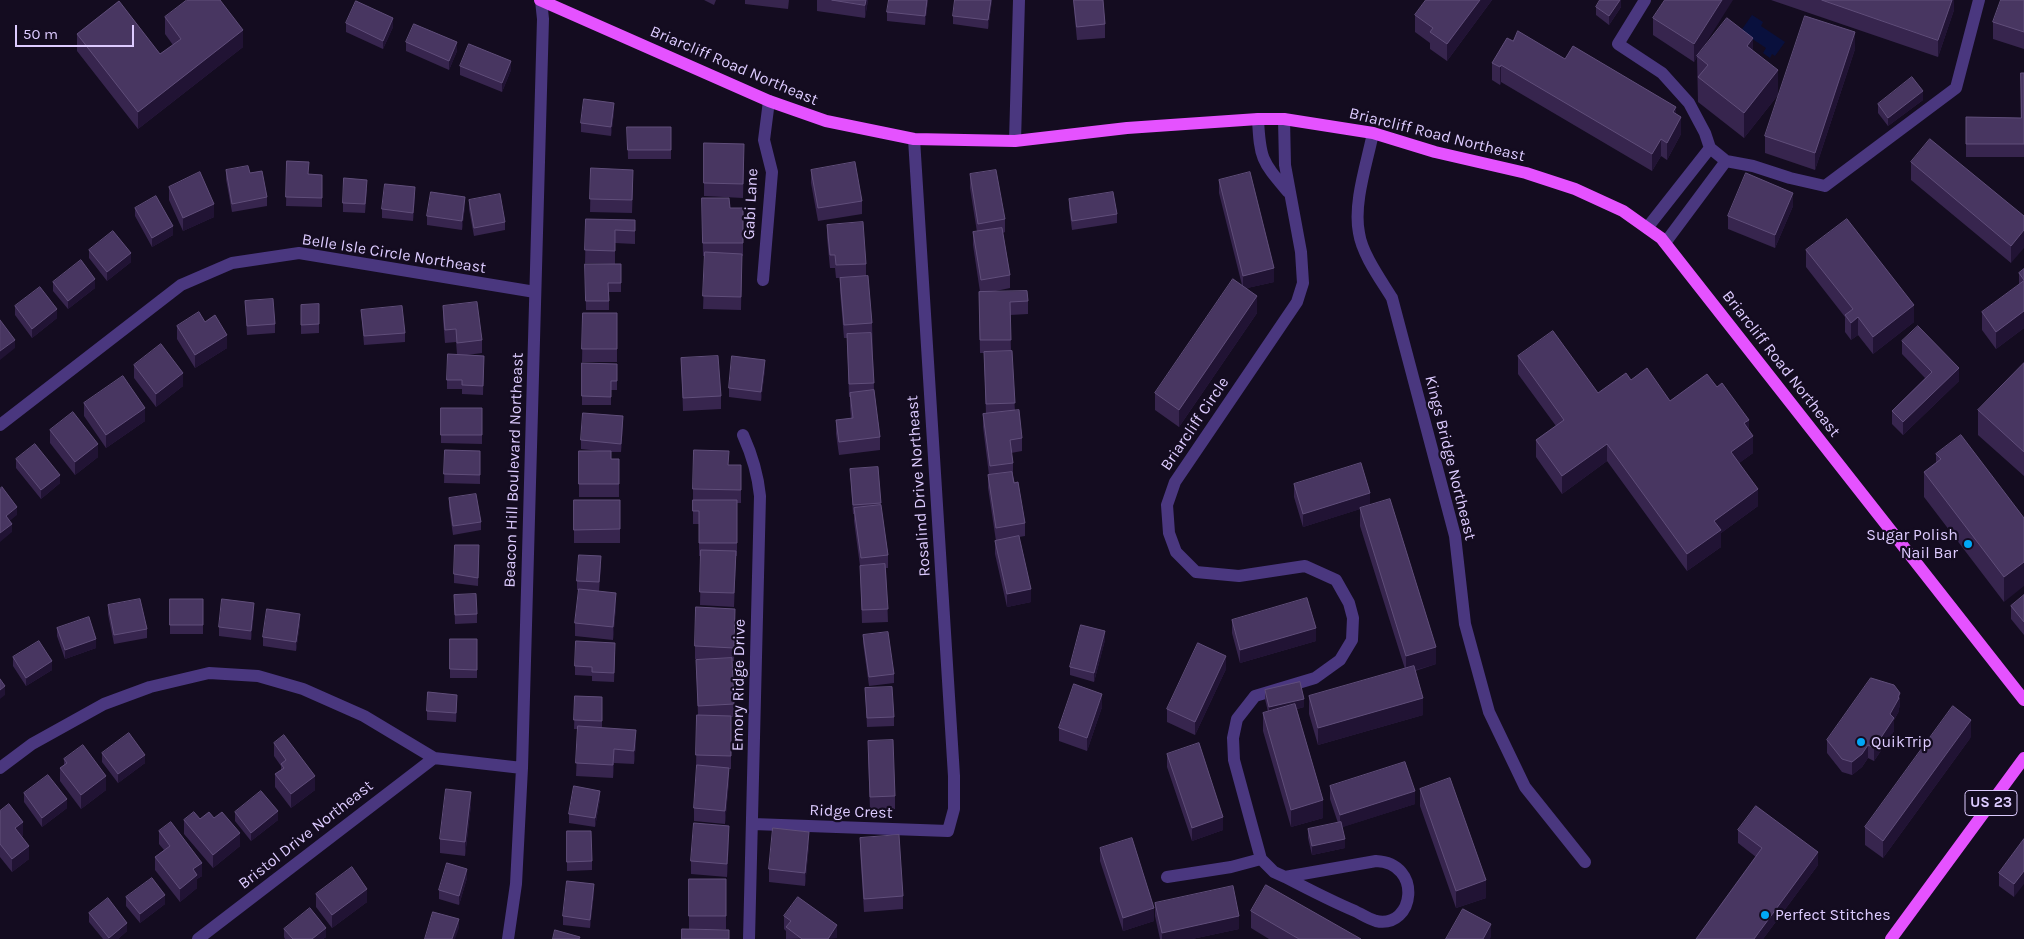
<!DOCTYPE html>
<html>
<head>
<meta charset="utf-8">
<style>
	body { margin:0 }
	#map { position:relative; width:2024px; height:939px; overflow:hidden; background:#140c20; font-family:Karla,sans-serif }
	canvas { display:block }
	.scale { position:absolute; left:15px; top:25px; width:119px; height:22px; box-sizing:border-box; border:2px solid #ddcbff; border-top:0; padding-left:6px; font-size:15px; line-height:18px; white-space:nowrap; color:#ddcbff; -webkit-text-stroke:4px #140c20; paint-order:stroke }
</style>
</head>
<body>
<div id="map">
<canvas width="2024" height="939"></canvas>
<div class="scale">50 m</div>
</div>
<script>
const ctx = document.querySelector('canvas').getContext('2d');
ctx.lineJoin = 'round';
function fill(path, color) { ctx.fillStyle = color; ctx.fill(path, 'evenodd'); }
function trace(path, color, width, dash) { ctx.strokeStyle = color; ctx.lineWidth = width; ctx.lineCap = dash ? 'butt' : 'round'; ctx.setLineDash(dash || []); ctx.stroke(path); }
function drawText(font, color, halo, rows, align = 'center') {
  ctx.font = font + ' Karla,sans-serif'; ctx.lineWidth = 4.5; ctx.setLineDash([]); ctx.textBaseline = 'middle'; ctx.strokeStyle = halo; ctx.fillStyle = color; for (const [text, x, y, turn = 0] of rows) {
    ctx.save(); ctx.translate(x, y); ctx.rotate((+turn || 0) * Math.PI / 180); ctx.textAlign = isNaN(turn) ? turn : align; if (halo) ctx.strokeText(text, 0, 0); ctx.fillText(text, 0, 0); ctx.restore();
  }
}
fill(new Path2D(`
	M1752 15 1763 22 1761 26 1785 42 1775 56 1772 54 1770 58 1763 53 1766 48 1751 38 1738 35Z`), '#09103d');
trace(new Path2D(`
	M1645 0 1618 44 1662 73 1689 103 1705 133 1710 148 1726 161 1753 166 1790 178 1825 186 1956 88 1979 0
	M1258 119C1260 160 1262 161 1288 192
	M1284 119 1285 165 1301 252 1303 283 1297 302 1175 482 1167 505 1169 533 1176 552 1196 572 1239 576 1305 566 1336 580 1349 603 1353 618 1352 640 1340 660 1315 678 1255 696 1237 719 1233 738 1234 760 1261 859 1274 872 1285 877
	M1373 133C1367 163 1353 203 1359 233 1362 254 1381 280 1392 298L1455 536 1465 624 1489 712 1525 787 1585 862
	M1015 141 1019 0
	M1647 228 1710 148
	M1665 243 1726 161
	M763 280 772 172 764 140 769 101
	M0 425 181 285 232 263 299 253 535 292
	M743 435C752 455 758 475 760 496L749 939
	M0 768 32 744 104 704 150 687 209 673 258 676 303 689 364 716 434 758 522 768
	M753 824 948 831 954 809V776L914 139
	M1376 861C1423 863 1415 929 1376 921 1369 919 1361 914 1355 911 1331 901 1308 889 1285 877Z
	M1167 877 1231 867 1261 859
	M198 939 434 758
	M508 939 516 884 522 768 543 19 541 0`), '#4a377f', 12);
trace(new Path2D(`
	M540 0 769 101 826 121 914 139 1015 141 1127 128 1258 119H1284L1373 133 1435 152 1526 173 1575 189 1623 211 1661 238 2024 700
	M1891 939 2024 758`), '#e552ff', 12);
fill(new Path2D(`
	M704 0H716L714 5Z
	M745 0H789L788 9 745 4Z
	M817 0H868L865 18 817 11Z
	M928 0 925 25 887 21V12Z
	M992 0 988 29 953 24V16Z
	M1073 0H1103L1105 24V38L1077 40Z
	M1426 0H1492L1447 61 1430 49V43L1415 32V15Z
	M1621 0V7L1609 25 1596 15V7Z
	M1665 0 1699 53 1753 51 1778 95 1744 138 1698 102 1697 57 1694 62 1653 35V18Z
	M1771 0H1954V10L1938 57Z
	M2024 0V49L1993 39V22Z
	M165 17 243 47 138 129 77 51V34L160 54 173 45 165 34Z
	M346 23 393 27 383 49 346 32Z
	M1513 41 1565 59 1676 114 1681 134 1667 160 1661 156 1652 171 1501 82 1500 85 1492 80V63Z
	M406 42 457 51 449 70 406 51Z
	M1855 49 1815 170 1765 153V136Z
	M460 66 511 70 502 92 460 75Z
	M2024 73V157H1966V117L2021 118Z
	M1923 100 1888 126 1878 113V104Z
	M614 112 611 136 581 132V123Z
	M627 127H671V159H628Z
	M704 143 744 157 743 198 704 196Z
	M287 161 309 174 322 175V207L286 206Z
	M1911 162 2024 216 2011 263 1911 180Z
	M591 168 633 183 632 213 590 212Z
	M226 170 250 173 267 197V206L232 212 226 179Z
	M811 170 862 201V214L818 221 811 183Z
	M970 174 1005 219V232L1003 233 1010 275V288L991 292 1028 301V314L1010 315 1011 351 1015 411 1022 438V451L1011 453 1013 463V476L1025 523V536L1019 537 1031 602 1007 607 995 554V541H996L988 488V475H989L983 427V414H986L984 353H980L979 292H980L973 245V232H977L970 188Z
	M1219 180 1274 282 1247 288 1257 313 1179 427 1155 410V393L1242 285 1219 193Z
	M169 187 214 217 183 231 169 200Z
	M367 189 365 213 343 212V203Z
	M415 196 413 221 382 218V209Z
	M702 198 730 208H743V256H742L741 310 703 309 705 256H703Z
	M1069 199 1117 214V223L1072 230 1069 208Z
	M469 200 505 222V230L474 236 469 209Z
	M465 206 462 230 427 225V216Z
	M1793 206 1775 248 1728 229V216Z
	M135 208 173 235 152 247 135 216Z
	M586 219 635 220V244L615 243V264L585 263Z
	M827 225 866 264V276L872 323 874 390 880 437V450L839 455 836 434V420L851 419 850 406V397H849L847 338H844L840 291V278H836L835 268H830L827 238Z
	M89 250 131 262 107 281 89 258Z
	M1806 250 1914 322 1873 354 1858 335 1851 340 1845 332V317L1806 267Z
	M585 264H621V292H609V310H586Z
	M2024 269V328L1996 349 1982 330V312L2019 285V273Z
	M53 282 95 288 68 309 53 291Z
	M245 301 275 324V333L247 335Z
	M319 304V333L301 334V305Z
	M15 306 57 318 32 338 15 315Z
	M443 306 482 340V353L467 355 484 356 483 395 462 394V389H447V380L457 354 456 342 445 343 443 319Z
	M361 310 405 333V342L364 345Z
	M583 313H617V362H582Z
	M205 322 227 348 195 368 177 339V326Z
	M1902 341 1959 381 1903 435 1892 424V411L1925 378 1902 354Z
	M1518 356 1598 393 1631 380 1670 401 1749 430 1753 453 1739 463 1758 506 1721 533V547L1687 571 1607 461 1562 494 1536 457V440L1556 426 1518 374Z
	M681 358 721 396V409L683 411Z
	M582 363 617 364V390H611V405H582Z
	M2024 363V476L1978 435V410Z
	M134 365 183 386 156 407 134 378Z
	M765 369 761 401 729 397V388Z
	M84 403 145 421 106 448 84 416Z
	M482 408V444L441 443V435Z
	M623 425 621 452H611V459H619V497H579V451H599L581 449V440Z
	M50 430 98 457 75 475 50 443Z
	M445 450 480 451V484L444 483Z
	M1936 454 2024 518 2004 602 1924 497V472L1936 463Z
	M16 459 60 483 41 499 16 468Z
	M729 465H741V503H737V556H736L734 607 700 605 701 556H699V524H693V489Z
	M878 467 881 506 888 555V568H886L888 622 862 623 860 566 854 521V514H853L850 469Z
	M1294 484 1370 505 1436 664 1415 671 1423 715 1318 745 1309 714V696L1405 669 1360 526V509L1303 527 1294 497Z
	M449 498 481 522V530L453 535 449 507Z
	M574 500H620V543H574Z
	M479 554 478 586 454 583V574Z
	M601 565 599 591 616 606 613 640 575 636V623L579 590H577V581Z
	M454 595 477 614V623L455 624Z
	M2024 595V635L2011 619V606Z
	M170 599H203V634H170Z
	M108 605 147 629V638L114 644 108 614Z
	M254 612 251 640 219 636V627Z
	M1232 620 1316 641 1240 663 1232 633Z
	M735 622 734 661H732L734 717H731V769H729V781L725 824 694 821V808L697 768H696L697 715H698L696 660H703L695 659V646Z
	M300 623 296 651 263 646V637Z
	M57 628 96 648 65 659 57 636Z
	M863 635 894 674V683L869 686 863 643Z
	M450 639H477V678H450Z
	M1105 640 1094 682 1070 675V667Z
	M615 652 614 682 592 681V676L575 675V666Z
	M13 657 52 670 26 686 13 666Z
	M1226 669 1195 735 1167 722V709Z
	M865 688 894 717V726L867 727Z
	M1265 690 1304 707 1297 709 1323 818 1291 827 1263 731V713L1268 712 1265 699Z
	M575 696 602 697V728L636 743 634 764 614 763 613 778 576 776 578 729H574Z
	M457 704 456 722 427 720V711Z
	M1900 706 1899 708V711L1894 720V731L1874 761 1868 758 1862 767 1852 775 1842 772 1827 753V740Z
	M1102 707 1087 751 1059 741V728Z
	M1971 737 1883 858 1865 845V827Z
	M274 743 315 790 291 808 275 787V774L281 770V766L274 756Z
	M102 753 145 763 118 783 102 762Z
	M868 754 895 796V809L870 810Z
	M1167 754 1223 830 1192 841 1167 767Z
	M64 759 106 790 81 809 60 781V768L64 765Z
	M1330 786 1415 804 1342 827 1345 848 1312 855 1308 838V829L1338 823 1330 799Z
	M1420 789 1486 898 1456 908 1420 806Z
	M24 793 67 808 42 827 24 802Z
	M600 799 595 827 569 823V814Z
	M471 805 465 856 440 853V839Z
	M0 811 23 835 22 836 29 859 12 872 0 857Z
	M235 812 278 820 251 841 235 821Z
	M184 820 240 846 213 868 184 834Z
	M1738 830 1818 865 1763 939H1696L1756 857 1738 843Z
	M159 831 202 876 197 879V888L180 902 155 870V857L164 850 159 844Z
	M567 831 592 861V870L567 871Z
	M860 838 903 896V909L864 912 860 851Z
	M729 839 727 877 691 874V861Z
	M2024 839 2014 897 1999 886V873Z
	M809 845 805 886 769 882V869Z
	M1100 848 1154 921 1123 931 1100 861Z
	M467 878 459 905 439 899V890Z
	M689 879H726V929H689Z
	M594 893 590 928 563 925V916Z
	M316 894 367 902 332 928 316 907Z
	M126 897 165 904 140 923 126 906Z
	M1155 903 1239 929 1192 939H1160L1155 916Z
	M1251 911 1361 939H1269L1251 928Z
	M89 913 127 931 118 939H103L89 922Z
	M784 916 837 938 786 939V931L784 929Z
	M284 929 326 937 323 939H285L284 937Z`), '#37254e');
fill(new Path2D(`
	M866 0H868L865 18V5Z
	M927 0H928L925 25V16Z
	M991 0H992L988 29V20Z
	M1480 0H1492L1447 61V44Z
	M1620 0H1621V7L1609 25V16Z
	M1722 0H1733L1694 62V44Z
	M1952 0H1954V10L1938 57V40Z
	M393 18V27L383 49V41Z
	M243 30V47L138 129V112Z
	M1855 32V49L1815 170V153Z
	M1753 38V63L1747 46Z
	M457 42V51L449 70V61Z
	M511 61V70L502 92V83Z
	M1501 65V82L1500 85V67Z
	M1778 70V95L1744 138V113Z
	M1923 91V100L1888 126V118Z
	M614 103V112L611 136V127Z
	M1676 107V124L1673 112Z
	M1681 117V134L1667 160V143Z
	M1661 139V156L1652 171V154Z
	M415 187V196L413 221V213Z
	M1793 193V206L1775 248V235Z
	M465 197V206L462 230V221Z
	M214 204V217L183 231V218Z
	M173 226V235L152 247V238Z
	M2024 230V248L2011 263V246Z
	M131 253V262L107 281V272Z
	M1274 268V282L1243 289V276Z
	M95 279V288L68 309V301Z
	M1257 296V313L1179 427V410Z
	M1914 305V322L1873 354V337Z
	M57 309V318L32 338V329Z
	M2024 311V328L1996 349V332Z
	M1858 317V335L1851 340V323Z
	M227 335V348L195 368V355Z
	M15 340V348L0 360V351Z
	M765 360V369L761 401V392Z
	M1959 368V381L1903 435V422Z
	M183 373V386L156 407V394Z
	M145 408V421L106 448V435Z
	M623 416V425L621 452V444Z
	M1749 420V437L1744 423Z
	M1753 436V453L1731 469V452Z
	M98 444V457L75 475V462Z
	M1607 444V461L1562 494V476Z
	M60 475V483L41 499V490Z
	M1758 489V506L1721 533V547L1687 571V554L1714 521Z
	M1370 493V506L1303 527V514Z
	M17 507V515L6 524V516Z
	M12 524V532L0 542V533Z
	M2024 562V586L2004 602V577Z
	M1031 589V602L1007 607V594Z
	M616 593V606L613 640V627Z
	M254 603V612L251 640V631Z
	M300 614V623L296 651V642Z
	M1316 628V641L1240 663V650Z
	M1105 631V640L1094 682V673Z
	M96 639V648L65 659V650Z
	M1436 647V664L1406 673V656Z
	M1226 656V669L1195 735V722Z
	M52 661V670L26 686V678Z
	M5 686V695L0 699V690Z
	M1900 693V706L1899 708V711L1894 720V731L1874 761V748L1898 697Z
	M1102 694V707L1087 751V738Z
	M457 695V704L456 722V713Z
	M1423 698V715L1318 745V728Z
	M1304 699V707L1269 716V707Z
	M1971 720V737L1883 858V841Z
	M636 730V743L634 764V751Z
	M1868 745V758L1862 767 1852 775V762Z
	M614 749V763L613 778V765Z
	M145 755V763L118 783V774Z
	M729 768V781L725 824V811Z
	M106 776V790L81 809V795Z
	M315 776V790L291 808V794Z
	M600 791V799L595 827V818Z
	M1415 791V804L1340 828V815Z
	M471 792V805L465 856V842Z
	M67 799V808L42 827V818Z
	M1323 800V818L1291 827V810Z
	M278 811V820L251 841V833Z
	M1223 817V830L1192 841V828Z
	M23 822V835L15 841V828Z
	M729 826V839L727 877V864Z
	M809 832V845L805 886V873Z
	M240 833V846L213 868V855Z
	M1345 839V848L1312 855V846Z
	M29 846V859L12 872V859Z
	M1818 852V865L1763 939H1754Z
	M202 863V876L197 879V888L180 902V889L193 869Z
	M467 869V878L459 905V896Z
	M2024 871V884L2014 897V884Z
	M1486 880V898L1456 908V891Z
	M594 884V893L590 928V920Z
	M367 889V902L332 928V915Z
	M165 895V904L140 923V914Z
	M1154 908V921L1123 931V918Z
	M1239 916V929L1192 939H1162V933Z
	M459 919V928L455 939H452Z
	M127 923V931L118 939H109V938Z
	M1491 924V937L1490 939H1483Z
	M837 925V938L828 939Z
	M326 928V937L323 939H312Z`), '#211334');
const building = new Path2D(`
	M187 0H220L243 30 138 112 77 34 119 1 160 54 181 39 165 17Z
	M832 0H866L865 5Z
	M889 0H927L925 16 887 12Z
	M955 0H991L988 20 953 16Z
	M1074 0H1103L1105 24 1077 27Z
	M1426 0H1480L1447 44 1430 32 1433 28 1415 15Z
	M1600 0H1620L1609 16 1596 7Z
	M1665 0H1722L1694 44 1653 18Z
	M1822 0H1952L1938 40Z
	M2001 0H2024V32L1993 22Z
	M356 1 393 18 383 41 346 23Z
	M1805 16 1855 32 1815 153 1765 136Z
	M1727 18 1753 38 1747 46 1778 70 1744 113 1698 77 1708 65 1697 56Z
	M414 24 457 42 449 61 406 42Z
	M1518 31 1565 59 1573 46 1676 107 1673 112 1681 117 1667 143 1661 139 1652 154 1501 65 1500 67 1492 63 1507 38 1513 41Z
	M469 44 511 61 502 83 460 66Z
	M2021 73H2024V144H1966V117L2021 118Z
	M1912 77 1923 91 1888 118 1878 104Z
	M584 99 614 103 611 127 581 123Z
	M627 127H671V150H628Z
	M1930 139 2024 216V230L2011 246 1911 162Z
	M704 143 744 144 743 184 704 183Z
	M287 161 309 162 308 174 322 175V198L286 197Z
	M855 162 862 201 818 208 811 170Z
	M248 166 250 173 262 171 267 197 232 204 226 170Z
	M591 168 633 170 632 200 590 199Z
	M996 170 1005 219 978 224 970 174Z
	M200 172 214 204 183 218 169 187Z
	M1250 172 1274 268 1243 276 1219 180Z
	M1746 173 1793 193 1775 235 1728 216Z
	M344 178 367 180 365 204 343 203Z
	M385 184 415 187 413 213 382 209Z
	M431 192 465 197 462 221 427 216Z
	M1113 192 1117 214 1072 221 1069 199Z
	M500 194 505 222 474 228 469 200Z
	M156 196 173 226 152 238 135 208Z
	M702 198H729L730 208H743V243H703Z
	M586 219 635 220V231L615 230V251L585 250Z
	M1847 219 1914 305 1873 337 1858 317 1851 323 1845 315 1853 309 1806 250Z
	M863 222 866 264 836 265 835 255H830L827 225Z
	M1002 228 1010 275 981 280 973 232Z
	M113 231 131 253 107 272 89 250Z
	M705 252 742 254 741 297 703 296Z
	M81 260 95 279 68 301 53 282Z
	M585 264H621V283H608L609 301H586Z
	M2024 269V280L2019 273Z
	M868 276 872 323 844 325 840 278Z
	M1233 279 1257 296 1179 410 1155 393Z
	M2024 281V311L1996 332 1982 312Z
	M40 287 57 309 32 329 15 306Z
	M1027 291 1028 301 1010 302 1011 340H980L979 292Z
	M273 299 275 324 247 326 245 301Z
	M477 302 482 340 457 343 456 329 445 330 443 306Z
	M319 304V324L301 325V305Z
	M402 306 405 333 364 336 361 310Z
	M199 312 205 322 215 315 227 335 195 355 177 326Z
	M583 313H617V349H582Z
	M0 320 15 340 0 351Z
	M1918 326 1959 368 1903 422 1892 411 1932 372 1902 341Z
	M1553 331 1598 393 1626 373 1631 380 1647 368 1670 401 1707 374 1717 387 1722 383 1749 420 1744 423 1753 436 1731 452 1758 489 1714 521 1721 530 1687 554 1607 444 1562 476 1536 440 1564 420 1518 356Z
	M871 333 874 383 849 384 847 334Z
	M161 344 183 373 156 394 134 365Z
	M1012 351 1015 403 986 404 984 352Z
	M448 354 484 356 483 386 462 385V380H447Z
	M718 356 721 396 683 398 681 358Z
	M732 356 765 360 761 392 729 388Z
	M582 363 617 364V381H611V397L582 396Z
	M2024 363V452L1978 410Z
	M123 376 145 408 106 435 84 403Z
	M874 390 880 437 839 442 836 420 853 418 850 393Z
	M441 408H482V435H441Z
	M1019 410 1022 438 1010 440 1013 463 990 466 983 414Z
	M73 412 98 444 75 462 50 430Z
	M583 413 623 416 621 444 581 440Z
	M1961 435 2024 518V562L2004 577 1924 472 1941 459 1936 454Z
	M35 444 60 475 41 490 16 459Z
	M445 450 480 451V475L444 474Z
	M694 450 729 451 728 465H741V490L693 489Z
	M579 451H611V459H619V484H579Z
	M1361 463 1370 493 1303 514 1294 484Z
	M878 467 881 503 853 505 850 469Z
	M1012 472 1014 483 1018 482 1025 523 996 528 988 475Z
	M2 487 17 507 6 516 12 524 0 533V489Z
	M476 494 481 522 453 526 449 498Z
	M1390 499 1436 647 1406 656 1360 508Z
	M574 500H620V529L574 530Z
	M693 500H737V543H699V511H693Z
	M881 505 888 555 861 558 854 508Z
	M1019 536 1031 589 1007 594 995 541Z
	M455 545H479L478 578 454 574Z
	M701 550 736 551 734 593 700 592Z
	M579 555 601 556 599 582 577 581Z
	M885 564 888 609 862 610 860 566Z
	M579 589 616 593 613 627 575 623Z
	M476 594 477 614 455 615 454 595Z
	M2024 595V622L2011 606Z
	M1307 598 1316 628 1240 650 1232 620Z
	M140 599 147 629 114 635 108 605Z
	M170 599H203V625H170Z
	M222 599 254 603 251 631 219 627Z
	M696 607 735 609 734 648 695 646Z
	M267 609 300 614 296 642 263 637Z
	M89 617 96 639 65 650 57 628Z
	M1081 625 1105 631 1094 673 1070 667Z
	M888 632 894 674 869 677 863 635Z
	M450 639H477V670L450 669Z
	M39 641 52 661 26 678 13 657Z
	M576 641 615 643 614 673 592 672V667L575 666Z
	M1198 643 1226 656 1195 722 1167 709Z
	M732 658 734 704 698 706 696 660Z
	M1414 666 1423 698 1318 728 1309 696Z
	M1871 678 1894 685 1900 693 1898 697 1899 698 1890 714 1894 718 1874 748 1868 745 1862 754 1852 762 1842 759 1827 740Z
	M0 679 5 686 0 690Z
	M1300 682 1304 699 1269 707 1265 690Z
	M1074 684 1102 694 1087 738 1059 728Z
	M892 687 894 717 867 718 865 688Z
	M428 692 457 695 456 713 427 711Z
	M575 696 602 697V721L574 720Z
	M1295 704 1323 800 1291 810 1263 713Z
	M1953 706 1971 720 1883 841 1865 827Z
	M697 715 731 716V756L696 755Z
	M578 726 636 730 634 751 614 749 613 765 576 763Z
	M129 733 145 755 118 774 102 753Z
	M284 735 315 776 291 794 275 774 284 768 281 764 286 760 274 743Z
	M893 740 895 796 870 797 868 741Z
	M1199 743 1223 817 1192 828 1167 754Z
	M83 745 106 776 81 795 60 768 67 763 64 759Z
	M1405 762 1415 791 1340 815 1330 786Z
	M697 765 729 768 725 811 694 808Z
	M48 775 67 799 42 818 24 793Z
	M1450 778 1486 880 1456 891 1420 789Z
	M574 786 600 791 595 818 569 814Z
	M446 789 471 792 465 842 440 839Z
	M261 791 278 811 251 833 235 812Z
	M9 804 23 822 15 828 29 846 12 859 0 844V811Z
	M1756 806 1818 852 1754 939H1696L1762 848 1738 830Z
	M194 812 200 819 209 812 214 818 222 812 240 833 213 855 184 820Z
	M171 822 202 863 193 869 197 875 180 889 155 857 170 846 159 831Z
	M1341 822 1345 839 1312 846 1308 829Z
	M694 823 729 826 727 864 691 861Z
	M773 828 809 832 805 873 769 869Z
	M567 831H591L592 861 567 862Z
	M899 835 903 896 864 899 860 838Z
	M1132 838 1154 908 1123 918 1100 848Z
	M2024 839V871L2014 884 1999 873Z
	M447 863 467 869 459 896 439 890Z
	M352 867 367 889 332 915 316 894Z
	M152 878 165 895 140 914 126 897Z
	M689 879H726V916H689Z
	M567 881 594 884 590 920 563 916Z
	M1266 885 1361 939H1299L1251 911Z
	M1233 886 1239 916 1162 933 1155 903Z
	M798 897 837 925 828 939H802L786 927 791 921 784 916Z
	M108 898 127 923 109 938 89 913Z
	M310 908 326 928 312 939H293L284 929Z
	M1463 909 1491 924 1483 939H1446Z
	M433 912 459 919 452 939H425Z
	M682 929 729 930V939H682Z
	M555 930 580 937 579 939H553Z`);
fill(building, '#483661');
trace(building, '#604e7a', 1);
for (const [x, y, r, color] of [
	[1968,544,5,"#00a7f6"],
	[1861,742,5,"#00a7f6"],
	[1765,915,5,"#00a7f6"]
]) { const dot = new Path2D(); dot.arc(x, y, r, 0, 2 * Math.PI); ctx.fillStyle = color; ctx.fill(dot); trace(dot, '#140c20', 2); }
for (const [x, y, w] of [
	[1991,803,52]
]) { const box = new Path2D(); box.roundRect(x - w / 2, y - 12.5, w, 25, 4); ctx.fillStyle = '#140c20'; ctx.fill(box); trace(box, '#ddcbff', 1); }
drawText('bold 15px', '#ddcbff', null, [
	["US 23",1991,803]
]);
drawText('16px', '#ddcbff', '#140c20', [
	["Briarcliff Road Northeast",734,66,23],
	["Briarcliff Road Northeast",1437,135,14],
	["Gabi Lane",751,204,-87],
	["Belle Isle Circle Northeast",394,254,9],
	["Briarcliff Road Northeast",1781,364,52],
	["Briarcliff Circle",1195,424,-56],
	["Kings Bridge Northeast",1450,458,76],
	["Beacon Hill Boulevard Northeast",514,470,-88],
	["Rosalind Drive Northeast",919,486,-94],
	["Emory Ridge Drive",739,685,-89],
	["Ridge Crest",851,812,2],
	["Bristol Drive Northeast",306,835,-38]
]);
drawText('16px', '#ddcbff', '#140c20', [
	["Sugar Polish",1958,535,"right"],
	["Nail Bar",1958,553,"right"],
	["QuikTrip",1871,742],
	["Perfect Stitches",1775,915]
], 'left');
</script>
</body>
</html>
